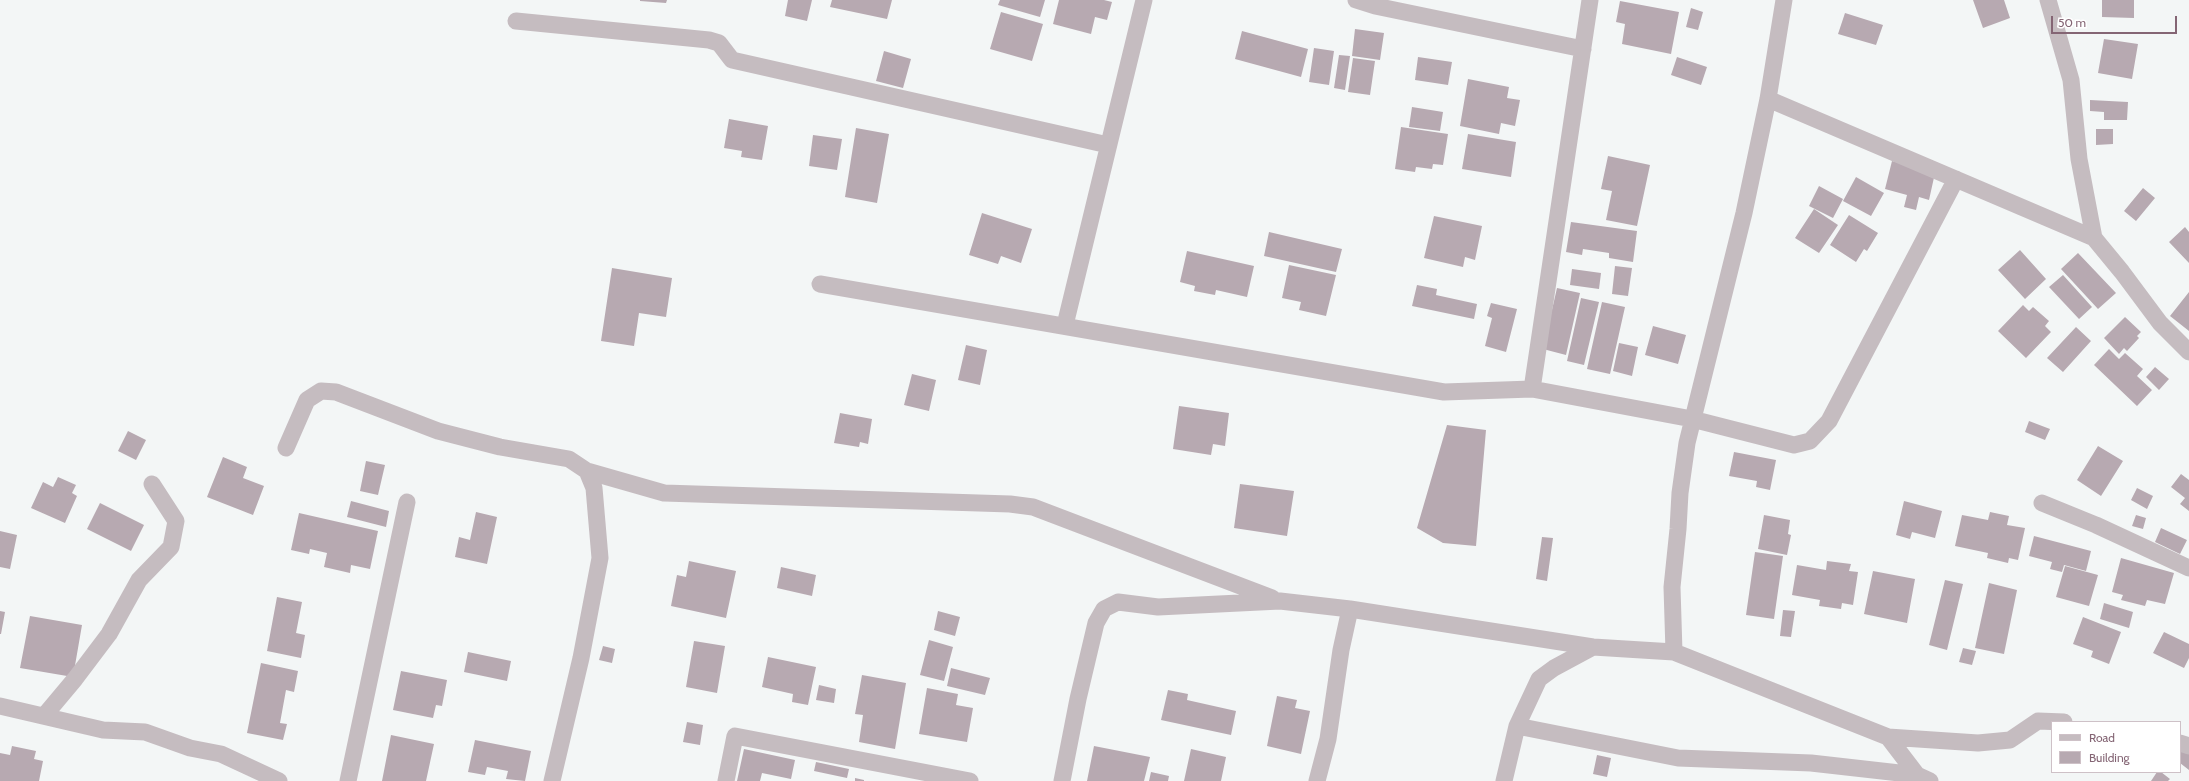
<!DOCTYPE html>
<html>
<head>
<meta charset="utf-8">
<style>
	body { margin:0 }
	#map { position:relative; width:2189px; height:781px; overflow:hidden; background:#f3f6f6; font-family:Cabin,sans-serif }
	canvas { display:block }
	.legend { position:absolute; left:2051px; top:721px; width:130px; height:52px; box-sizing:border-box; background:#fff; border:1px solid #cec1c7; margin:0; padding:5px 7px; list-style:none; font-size:12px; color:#846574 }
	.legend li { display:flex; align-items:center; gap:8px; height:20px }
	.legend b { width:20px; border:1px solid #cec1c7 }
	.scale { position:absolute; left:2051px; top:16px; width:126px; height:18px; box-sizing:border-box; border:2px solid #846574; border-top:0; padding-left:5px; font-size:12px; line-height:14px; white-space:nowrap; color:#846574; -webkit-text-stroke:3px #fff; paint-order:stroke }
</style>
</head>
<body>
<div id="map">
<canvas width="2189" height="781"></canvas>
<ul class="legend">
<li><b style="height:5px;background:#c5bcc0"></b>Road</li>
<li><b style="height:11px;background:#b7a9b1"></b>Building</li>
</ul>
<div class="scale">50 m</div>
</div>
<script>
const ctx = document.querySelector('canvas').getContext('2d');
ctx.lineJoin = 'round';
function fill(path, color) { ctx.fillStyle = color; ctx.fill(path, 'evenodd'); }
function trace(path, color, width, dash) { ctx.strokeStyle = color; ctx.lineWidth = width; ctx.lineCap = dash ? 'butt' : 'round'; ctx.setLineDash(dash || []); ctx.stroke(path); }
fill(new Path2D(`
	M640 0H667L666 3 640 1Z
	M788 0H812L807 21 785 16Z
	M832 0H892L887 19 830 7Z
	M1000 0H1045L1040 17 998 5Z
	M1059 0H1104L1112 2 1107 20 1095 17 1091 34 1053 24Z
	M1973 0H2004L2010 18 1983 28Z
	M2102 0H2134V18L2102 17Z
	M1620 1 1679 12 1671 54 1622 44 1625 24 1616 22Z
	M1691 8 1703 12 1698 30 1686 27Z
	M1001 12 1043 24 1032 61 990 49Z
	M1845 13 1883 25 1876 45 1838 34Z
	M1355 29 1384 33 1380 60 1352 56Z
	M1242 31 1308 49 1301 77 1235 59Z
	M2104 39 2138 44 2132 79 2098 73Z
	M1314 48 1334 51 1329 85 1309 82Z
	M884 51 911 59 903 88 876 81Z
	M1339 55 1350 56 1345 90 1334 88Z
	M1418 57 1452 62 1448 85 1415 80Z
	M1677 57 1707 67 1701 85 1671 75Z
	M1353 58 1375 61 1370 95 1348 92Z
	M1468 79 1509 87 1507 98 1520 100 1515 126 1501 123 1499 134 1460 126Z
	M2090 100 2128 102 2127 120H2104V112L2090 111Z
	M1412 107 1443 112 1440 131 1409 127Z
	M729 119 768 126 762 160 741 157 742 151 724 148Z
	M1401 127 1448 134 1443 165 1433 164 1432 169 1416 167 1415 172 1395 169Z
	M856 128 889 134 877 203 845 197Z
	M2096 129H2113V144L2096 145Z
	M1468 134 1516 142 1511 177 1462 169Z
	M813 135 842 139 837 170 809 166Z
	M1608 156 1650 165 1637 226 1606 220 1612 191 1601 189Z
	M1892 161 1935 173 1929 200 1919 197 1916 210 1904 207 1907 195 1885 189Z
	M1856 177 1884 193 1871 216 1843 201Z
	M1819 186 1843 199 1833 218 1809 206Z
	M2143 188 2155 198 2136 221 2124 211Z
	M1814 209 1838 225 1819 253 1795 238Z
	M982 213 1032 229 1021 263 1001 256 998 264 969 255Z
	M1849 215 1878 233 1867 251 1864 249 1856 262 1830 245Z
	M1434 216 1482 226 1475 260 1465 257 1463 267 1424 258Z
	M1571 222 1637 231 1633 262 1609 258V253L1583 249 1582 255 1566 252Z
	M2185 227 2189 232V263L2169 242Z
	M1269 232 1342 249 1336 272 1264 256Z
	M2020 250 2046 279 2025 299 1998 270Z
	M1187 251 1254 266 1247 297 1216 290 1215 295 1194 291 1195 286 1180 282Z
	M2078 253 2116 293 2098 309 2061 269Z
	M1289 265 1336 275 1326 316 1299 310 1301 302 1282 298Z
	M1615 266 1632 268 1628 296 1612 294Z
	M612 268 672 278 666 317 639 313 634 346 601 341Z
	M1572 269 1601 273 1599 289 1570 285Z
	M2063 275 2092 307 2079 319 2049 287Z
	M1417 285 1437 289 1436 295 1477 304 1474 319 1412 306Z
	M1557 288 1580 293 1566 355 1543 349Z
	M2189 292V331L2170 316Z
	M1581 298 1599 302 1584 365 1567 361Z
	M1602 302 1625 307 1610 374 1587 369Z
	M1491 303 1517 309 1506 352 1485 346 1492 318 1487 316Z
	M2023 305 2029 311 2033 307 2049 321 2045 326 2051 332 2026 358 1998 331Z
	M2125 317 2141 332 2137 336 2139 338 2127 351 2124 348 2119 354 2104 338Z
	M1653 326 1686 335 1678 364 1645 355Z
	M2076 327 2091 341 2063 372 2047 358Z
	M1619 343 1638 347 1632 376 1613 371Z
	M966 345 987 350 980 385 958 380Z
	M2109 349 2119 359 2125 353 2143 369 2137 376 2152 390 2137 406 2094 365Z
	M2155 367 2169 379 2159 390 2146 377Z
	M912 374 936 380 929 411 904 405Z
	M1179 406 1229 413 1225 446 1213 444 1211 455 1173 449Z
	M840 413 872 419 868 444 860 442 859 447 834 443Z
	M2029 421 2050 429 2045 440 2025 432Z
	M1447 425 1486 430 1476 546 1443 543 1417 528Z
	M128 431 146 440 136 460 118 451Z
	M2098 446 2123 461 2101 496 2077 480Z
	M1734 452 1776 460 1770 490 1756 487 1757 481 1729 476Z
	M223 457 247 467 243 478 264 486 253 515 207 497Z
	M366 461 385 465 378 495 360 491Z
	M2181 474 2189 480V511L2180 504 2185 498 2171 487Z
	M58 477 76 485 72 493 77 496 65 523 31 508 43 482 53 487Z
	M1240 484 1294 491 1287 536 1234 528Z
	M2137 488 2153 496 2147 509 2131 500Z
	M351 501 389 511 386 527 347 517Z
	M1904 501 1942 511 1935 538 1912 532 1910 539 1896 535Z
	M100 503 144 525 131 551 87 529Z
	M476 512 497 517 487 564 455 557 459 537 470 540Z
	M1990 512 2009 516 2007 525 2025 528 2018 560 2009 558 2008 563 1987 558 1988 553 1955 546 1962 515 1988 520Z
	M299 513 378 531 370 569 351 565 350 573 324 567 327 553 310 549 309 554 291 550Z
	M1764 515 1790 520 1788 534 1791 535 1787 555 1758 549Z
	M2136 515 2146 518 2143 529 2132 526Z
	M2161 528 2187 540 2180 554 2155 542Z
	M0 531 17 535 10 569 0 567Z
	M2034 536 2091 551 2086 571 2064 565 2062 572 2050 569 2052 562 2029 556Z
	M1542 537 1553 538 1547 581 1536 579Z
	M1755 552 1783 556 1774 619 1746 615Z
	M2121 558 2174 573 2165 604 2147 600 2145 606 2121 600 2123 595 2112 592Z
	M689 561 736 571 726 618 671 606 677 575 686 577Z
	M1827 561 1851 564 1849 571 1858 572 1853 605 1842 603 1841 609 1819 606 1820 600 1792 595 1797 565 1826 570Z
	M2065 566 2098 575 2089 606 2056 597Z
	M781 567 816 575 812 596 777 588Z
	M1873 571 1915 579 1907 623 1864 614Z
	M1945 580 1963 584 1947 650 1929 645Z
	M1989 583 2017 590 2004 654 1975 648Z
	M277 597 302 602 296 633 305 635 301 658 267 651Z
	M2104 603 2133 612 2129 628 2100 619Z
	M1783 610 1795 611 1791 637 1780 636Z
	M0 611 5 612 1 634H0Z
	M938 611 960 617 955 636 934 630Z
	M30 616 82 625 73 677 20 668Z
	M2083 617 2121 632 2109 664 2091 657 2093 651 2073 644Z
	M2164 632 2189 644V658L2184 668 2153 653Z
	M929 640 953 647 944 681 920 675Z
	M694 641 725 646 717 693 686 687Z
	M603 646 615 649 612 663 599 660Z
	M1963 648 1976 651 1972 665 1959 662Z
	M468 652 511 661 507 681 464 672Z
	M768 657 816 667 808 705 792 702 793 694 762 687Z
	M261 663 298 671 294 692 286 690 280 723 287 724 283 740 247 733Z
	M951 668 990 678 985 695 947 686Z
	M401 671 447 680 442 706 436 705 433 718 393 710Z
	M862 675 906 683 895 749 859 742 863 715 855 714Z
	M819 685 836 689 834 703 816 700Z
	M927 688 958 694 956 705 973 708 967 742 919 734Z
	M1168 690 1188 694 1187 700 1236 711 1231 735 1161 720Z
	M1277 696 1297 700 1295 708 1310 711 1301 754 1267 746Z
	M687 722 703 725 700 745 683 742Z
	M391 735 434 744 426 781H382Z
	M475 740 531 751 525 781 506 779 508 771 487 767 485 775 468 772Z
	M2180 745 2189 752V770L2180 763Z
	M12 746 36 751 34 759 43 761 39 781H0V753L10 755Z
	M1094 746 1150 757 1144 781H1087Z
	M744 749 795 760 791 779 762 773 760 781H737Z
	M1191 749 1226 757 1221 781H1184Z
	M1597 755 1611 758 1607 777 1593 774Z
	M816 762 849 769 847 778 814 771Z
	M1151 772 1169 776 1168 781H1149Z
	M2157 772H2161L2170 779 2168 781H2151Z
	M855 778 864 780V781H855Z`), '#b7a9b1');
trace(new Path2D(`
	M1356 0 1375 6 1583 49
	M2048 0 2071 80 2079 159 2094 238 2122 272 2160 323 2189 352
	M516 21 709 40 719 43 732 60 1108 145
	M1768 99 2094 238
	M820 284 1444 392 1532 389 1692 419 1794 445 1810 441 1829 421 1956 179
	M1065 325 1144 0
	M1532 389 1590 0
	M286 448 307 400 321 391 336 392 438 431 500 447 569 459 587 471 594 488 600 558 581 658 552 781
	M587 471 664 493 1010 504 1033 507 1272 598
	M2042 503 2096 525 2189 568
	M1674 652 1672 587 1678 529 1680 493 1687 443 1744 213 1768 99 1784 0
	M0 706 103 730 145 732 190 748 221 754 279 781
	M44 716 75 679 109 634 139 580 171 547 176 521 152 484
	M1517 726 1678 758 1811 763 1917 775 1930 781
	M1888 737 1978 743 2010 740 2038 721 2064 722
	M2180 743 2189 746
	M348 781 407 502
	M726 781 735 736 970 781
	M1062 781 1078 699 1096 623 1104 609 1118 602 1158 607 1280 601 1350 609 1593 647 1674 652 1888 737 1917 775
	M1317 781 1328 739 1341 650 1350 609
	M1504 781 1517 726 1539 679 1554 668 1593 647`), '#c5bcc0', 17);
</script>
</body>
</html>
